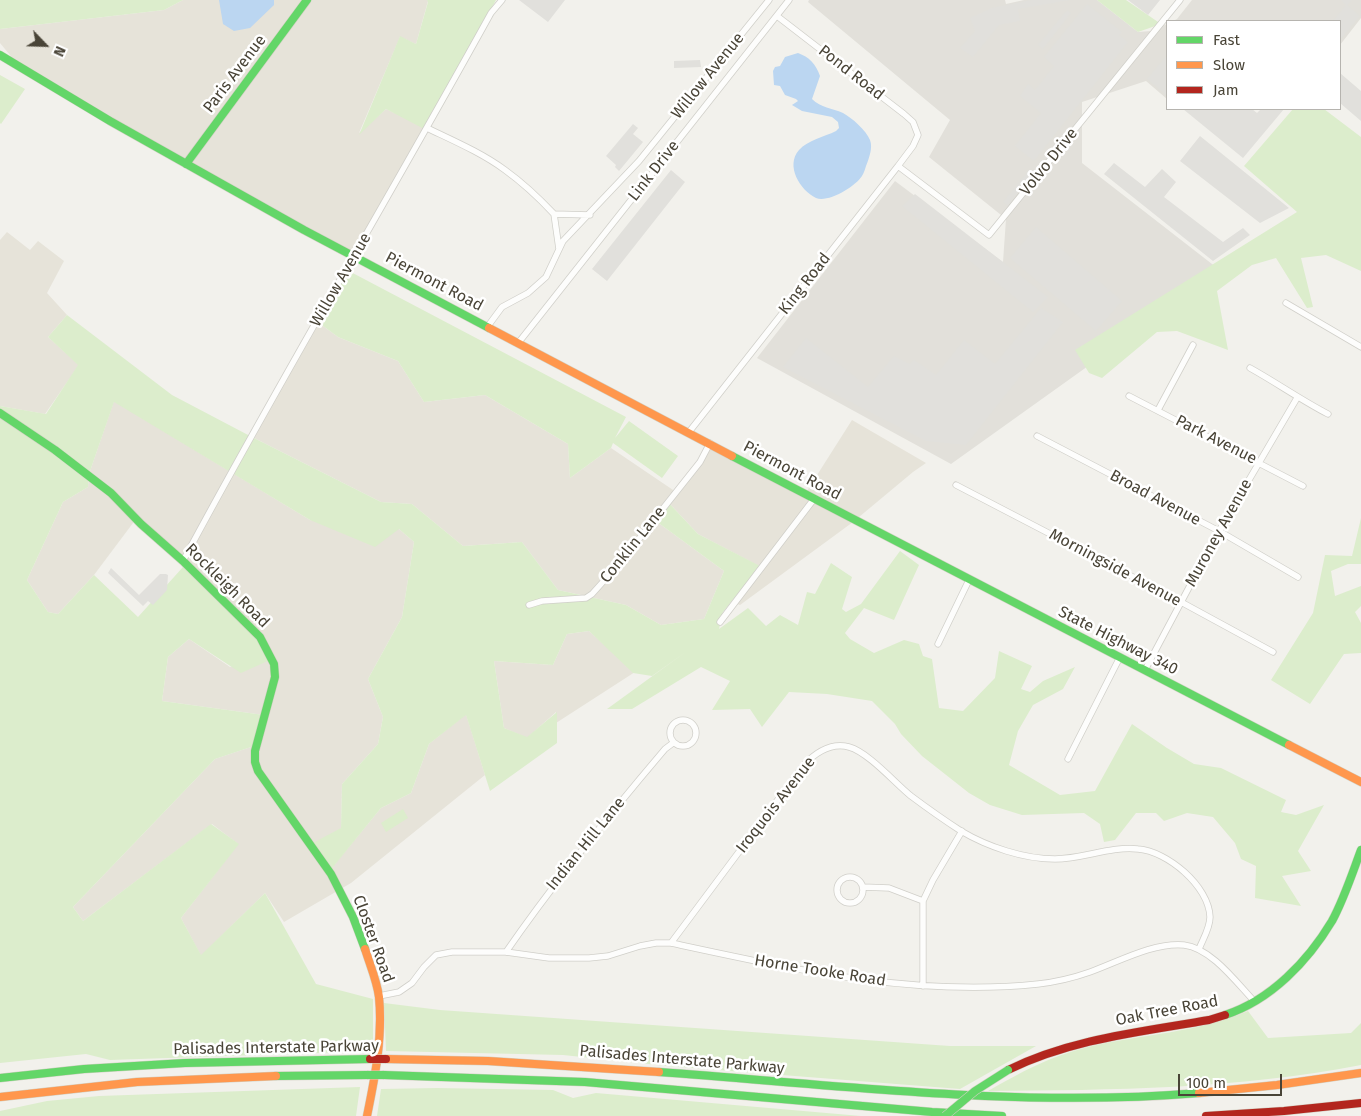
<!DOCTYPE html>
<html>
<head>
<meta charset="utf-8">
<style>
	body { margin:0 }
	#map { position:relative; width:1361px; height:1116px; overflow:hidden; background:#f2f1ec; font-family:"Fira Sans",sans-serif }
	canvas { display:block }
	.legend { position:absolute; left:1166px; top:20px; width:175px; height:90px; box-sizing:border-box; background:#fff; border:1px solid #b6b4af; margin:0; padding:6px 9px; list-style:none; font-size:15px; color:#494437 }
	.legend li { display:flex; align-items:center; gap:10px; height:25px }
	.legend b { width:25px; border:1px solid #b6b4af }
	.north { position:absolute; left:20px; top:20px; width:50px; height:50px; -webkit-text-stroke:4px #fff; paint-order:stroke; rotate:114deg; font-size:14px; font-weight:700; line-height:20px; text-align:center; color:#494437 }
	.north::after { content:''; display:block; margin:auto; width:18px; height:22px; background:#494437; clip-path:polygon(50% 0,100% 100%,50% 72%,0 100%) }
	.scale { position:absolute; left:1178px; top:1074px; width:104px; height:22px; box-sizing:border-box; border:2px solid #494437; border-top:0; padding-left:6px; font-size:15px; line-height:18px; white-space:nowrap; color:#494437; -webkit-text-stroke:4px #fff; paint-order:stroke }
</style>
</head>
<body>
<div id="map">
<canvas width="1361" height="1116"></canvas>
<ul class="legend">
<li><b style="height:6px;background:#63d668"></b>Fast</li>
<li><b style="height:6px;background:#ff974d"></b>Slow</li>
<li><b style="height:6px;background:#b3261e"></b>Jam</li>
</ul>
<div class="north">N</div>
<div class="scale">100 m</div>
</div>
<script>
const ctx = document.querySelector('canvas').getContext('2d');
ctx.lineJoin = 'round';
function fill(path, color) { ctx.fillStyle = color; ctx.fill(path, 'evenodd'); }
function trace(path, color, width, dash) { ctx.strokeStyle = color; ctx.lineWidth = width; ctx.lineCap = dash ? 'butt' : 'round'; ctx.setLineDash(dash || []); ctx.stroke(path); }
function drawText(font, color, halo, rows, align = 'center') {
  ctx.font = font + ' "Fira Sans",sans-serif'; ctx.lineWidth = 5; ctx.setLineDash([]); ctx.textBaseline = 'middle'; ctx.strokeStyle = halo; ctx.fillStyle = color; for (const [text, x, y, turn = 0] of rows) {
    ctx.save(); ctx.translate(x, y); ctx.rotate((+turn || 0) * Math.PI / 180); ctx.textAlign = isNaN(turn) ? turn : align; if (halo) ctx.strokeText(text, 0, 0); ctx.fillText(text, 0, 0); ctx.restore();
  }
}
fill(new Path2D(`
	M183 0H427L428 1 416 44 400 37 359 133 386 109 427 128 355 257 19 66 0 43V29L164 10Z
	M7 232 30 250 38 241 64 261 47 293 67 315 48 337 79 365 45 414 0 406V240Z
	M315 320 338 337 398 361 424 402 485 395 568 444 570 478 611 448 676 492 710 443 805 494 852 420 926 463 913 472 853 522 740 605 735 603 759 566 698 534 668 502 653 519 724 571 704 619 661 625 626 605 558 590 522 542 463 546 412 504 381 502 250 436Z
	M114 401 310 520 399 529 414 542 402 617 368 679 383 717 378 744 342 784 341 828 329 871 381 808 411 793 429 744 466 714 485 775 351 883 284 922 265 893 201 956 181 918 238 844 212 824 83 921 73 907 215 759 254 746 264 715 162 701 168 657 189 639 230 667 270 652 136 519 94 575 58 614 48 612 27 580 63 502 88 487 89 474Z
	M589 631 635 672 556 723V712L527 738 504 728 494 661 553 665 567 634Z`), '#e6e3d9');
fill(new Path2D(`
	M809 0H1005L1006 4 1024 0H1097L1138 32 1151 31 1167 24V99L1146 81 1082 102V163L1221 271 951 464 757 358 895 181 1003 262 1006 219 929 157 950 120 808 2Z
	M1192 0H1361V18L1340 45V21H1173L1177 19Z`), '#e2e0da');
fill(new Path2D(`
	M0 0H183L164 10 0 29Z
	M427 0H496L426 130 386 109 359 135 400 36 416 44 428 2Z
	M1097 0H1126L1161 24 1138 32Z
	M0 75 25 89 1 124 0 123Z
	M1293 109H1324L1361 137V271L1326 255 1301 258 1313 307 1307 308 1276 258 1252 265 1217 291 1228 350 1177 331 1157 332 1102 378 1089 373 1075 350 1297 212 1244 166Z
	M347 270 626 417 615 438 629 421 678 456 662 478 613 443 611 448 570 478 568 444 485 395 424 402 398 361 338 337 315 320Z
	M67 315 172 395 250 436 381 502 412 504 463 546 522 542 558 590 626 605 661 625 704 619 724 571 653 519 667 501 698 534 760 566 723 612 719 629 748 608 766 626 780 615 798 625 807 592 815 594 831 563 852 577 842 609 846 612 861 604 900 551 919 565 894 620 864 608 845 633 850 639 874 653 904 640 919 644 923 656 932 659 939 708 963 711 995 678 999 651 1032 666 1021 689 1030 692 1043 681 1075 667 1063 689 1033 705 1018 731 1009 765 1060 795 1095 791 1132 724 1167 748 1194 764 1221 768 1286 800 1281 812 1296 815 1324 805 1298 851 1311 871 1282 876 1301 906 1255 898 1256 866 1241 859 1235 843 1213 817 1187 813 1164 821 1156 813H1136L1115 840 1104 842 1100 824 1084 813 1022 815 990 805 969 793 922 756 901 734 895 724 872 701 827 694 789 692 762 727 750 709 712 710 730 681 701 667 632 709H607L687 651 652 676 633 673 589 631 567 634 553 665 494 661 504 728 527 737 557 712V743L490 791 466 715 429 744 411 793 381 808 329 872 311 844 341 828 342 784 378 744 383 717 368 679 402 617 414 542 399 529 375 547 310 520 114 402 89 474 88 487 63 502 27 580 48 612 58 614 94 575 138 617 183 567 256 633 270 660 241 673 189 639 168 657 162 701 264 715 254 746 215 759 73 907 83 921 211 824 239 844 181 918 201 955 265 893 316 984 373 999V1051L110 1060 86 1054 0 1063V406L46 414 78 365 48 337Z
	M1361 518V564H1348L1331 571 1335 596 1361 586V606L1355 612 1361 623V653L1344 654 1310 704 1271 680 1313 613 1325 555 1352 556Z
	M403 809 408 818 386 832 381 823Z
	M384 1003 440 1010 950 1046H1036L960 1089 668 1066 563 1055 386 1051Z
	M1248 1011 1268 1038 1351 1033 1361 1023V1065C1238 1089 1113 1090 988 1091 1021 1072 1051 1056 1088 1047 1142 1034 1197 1033 1248 1011Z
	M360 1087 356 1116H0V1111L47 1101 99 1096Z
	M437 1088 553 1090 573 1098 596 1093 861 1116H377L381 1089Z`), '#dcedcc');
fill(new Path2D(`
	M519 0H565L548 22Z
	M1032 0H1070L1018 9 1020 21 999 25 973 57 960 48 975 31 970 18 992 8Z
	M1128 0H1160L1148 15Z
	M1341 0H1352L1347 5 1360 16 1340 40V21H1333L1346 5Z
	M1087 4 1122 32 1119 35 1128 42 1034 161 1015 146 1041 113 1020 96 1028 84 1035 90 1054 66 1044 57Z
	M1067 10 1071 13 1043 49 1038 45Z
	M1167 55V96L1147 79Z
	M700 60 701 67 674 68V61Z
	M1340 73 1361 91V121L1340 103Z
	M1183 109H1252L1257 113 1261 109H1284L1243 158Z
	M633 124 638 128 633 134 643 142 619 171 615 167 616 165 606 156Z
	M1200 136 1289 208 1260 223 1180 161Z
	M1114 163 1145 187 1162 169 1176 182 1164 197 1223 242 1243 228 1250 235 1213 261 1104 174Z
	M671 170 685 182 607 281 592 269Z
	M1029 170 1033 173 1008 206 1003 202Z
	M915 194 1048 297 1033 312 902 206Z
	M1036 227 1122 301 1096 331 1010 258Z
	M1041 308 1063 322 966 445 926 441 783 367 806 338 868 387 894 356 909 364 914 360 936 375 964 340 995 364Z
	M111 568 139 595 160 574H166L168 575 167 590 153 605 148 601 143 606 108 573Z`), '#e1e0dc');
fill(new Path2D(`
	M219 0H274V5L250 28 234 31 223 24Z
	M798 53C809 57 816 64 820 76L812 99C821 108 832 108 843 113 852 118 866 130 870 140 873 148 869 158 866 166 865 169 864 173 862 176 855 187 828 203 816 198 800 190 785 166 799 150 808 140 824 137 836 131L839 128 838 122 832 117 802 111 792 105 798 101 796 99 785 95 780 86 774 85 773 71 775 67 780 66 785 57Z`), '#bbd6f1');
const street = new Path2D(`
	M427 128C454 141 482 153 505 170 523 183 539 198 554 214L590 215
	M898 166 989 235 1180 0
	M554 214 559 249
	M1286 303 1361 347
	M488 326 502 307 528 293 546 277 563 241 639 161 769 0
	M519 342 789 0
	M1250 368C1277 383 1301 400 1328 414
	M1129 396 1303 486
	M1158 410 1193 345
	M689 432 898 166 913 146 918 135 913 122 904 114 777 16
	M1037 436 1219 531 1298 577
	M956 485 1181 602 1273 652
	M183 561C282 376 390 196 491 13L502 0
	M529 605 542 601 586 598 592 594 619 564 700 462 710 443
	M720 622 814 499
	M938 644 969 580
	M1145 670 1219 531 1297 398
	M670 733a13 13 0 1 1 26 0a13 13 0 1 1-26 0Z
	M1068 759 1120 657
	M837 890a13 13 0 1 1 26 0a13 13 0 1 1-26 0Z
	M863 887 889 888 923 901
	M671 943 803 766C815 753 830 742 849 747 868 752 895 783 911 796 927 808 944 820 961 831 988 847 1024 859 1055 859 1083 859 1110 846 1138 849 1167 851 1209 886 1210 917 1210 928 1203 939 1199 949
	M506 952C555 881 609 815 665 749L673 743
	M923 986V901L933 880 962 831
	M379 996 399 992 412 983 424 967 436 955 452 952H506L549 958H589L608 956 640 946 656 943H671C792 969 914 997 1038 984 1056 982 1073 978 1090 972 1118 962 1154 942 1184 945 1211 948 1236 982 1254 1001`);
const fast = new Path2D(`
	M0 55 110 121 304 230 489 328
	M186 164 307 0
	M0 413 55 450 111 493 141 524 183 561 260 637 274 664 275 677 255 751V762L258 771 331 874 353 917 365 949
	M732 456 1289 745
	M1225 1015C1271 1000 1308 961 1332 921 1344 899 1352 874 1361 850
	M659 1072C839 1085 1018 1108 1199 1093
	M384 1075 585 1082 932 1112 1002 1116
	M276 1076 367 1075
	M0 1078 84 1069 185 1063 370 1059`);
const slow = new Path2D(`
	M489 328 732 456
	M1289 745 1361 782
	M365 949C370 965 377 981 379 997 383 1037 375 1077 367 1116
	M386 1059 488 1061 659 1072
	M1199 1093 1277 1085 1361 1073
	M0 1097 137 1082 276 1076`);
const jam = new Path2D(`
	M1008 1070C1071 1039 1140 1032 1209 1020L1225 1015
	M1206 1116 1284 1111 1361 1103`);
trace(street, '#d0cfc9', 7);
trace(fast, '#d2d0c3', 9);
trace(slow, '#d2d0c3', 9);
trace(jam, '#d2d0c3', 9);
trace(street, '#fdfdfc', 5.5);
trace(fast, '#63d668', 8);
trace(slow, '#ff974d', 8);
trace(jam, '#b3261e', 8);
const fastBridge = new Path2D(`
	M367 1075H384
	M945 1116 975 1091 1008 1070`);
const jamBridge = new Path2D(`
	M370 1059H386`);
trace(fastBridge, '#d2d0c3', 9, []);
trace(jamBridge, '#d2d0c3', 9, []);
trace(fastBridge, '#63d668', 8);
trace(jamBridge, '#b3261e', 8);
drawText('16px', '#494437', '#fff', [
	["Pond Road",851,73,38],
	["Paris Avenue",235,74,-53],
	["Willow Avenue",708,76,-51],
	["Volvo Drive",1049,162,-51],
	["Link Drive",654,171,-52],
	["Willow Avenue",341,280,-60],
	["Piermont Road",434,282,28],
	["King Road",805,284,-52],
	["Park Avenue",1216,440,27],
	["Piermont Road",792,471,28],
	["Broad Avenue",1155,498,28],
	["Muroney Avenue",1219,533,-61],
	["Conklin Lane",633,545,-51],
	["Morningside Avenue",1115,568,28],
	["Rockleigh Road",227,586,45],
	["State Highway 340",1118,641,27],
	["Iroquois Avenue",776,805,-52],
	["Indian Hill Lane",586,844,-51],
	["Closter Road",373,939,70],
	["Horne Tooke Road",820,971,9],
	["Oak Tree Road",1167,1011,-11],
	["Palisades Interstate Parkway",276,1048,-1],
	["Palisades Interstate Parkway",682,1060,5]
]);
</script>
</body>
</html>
